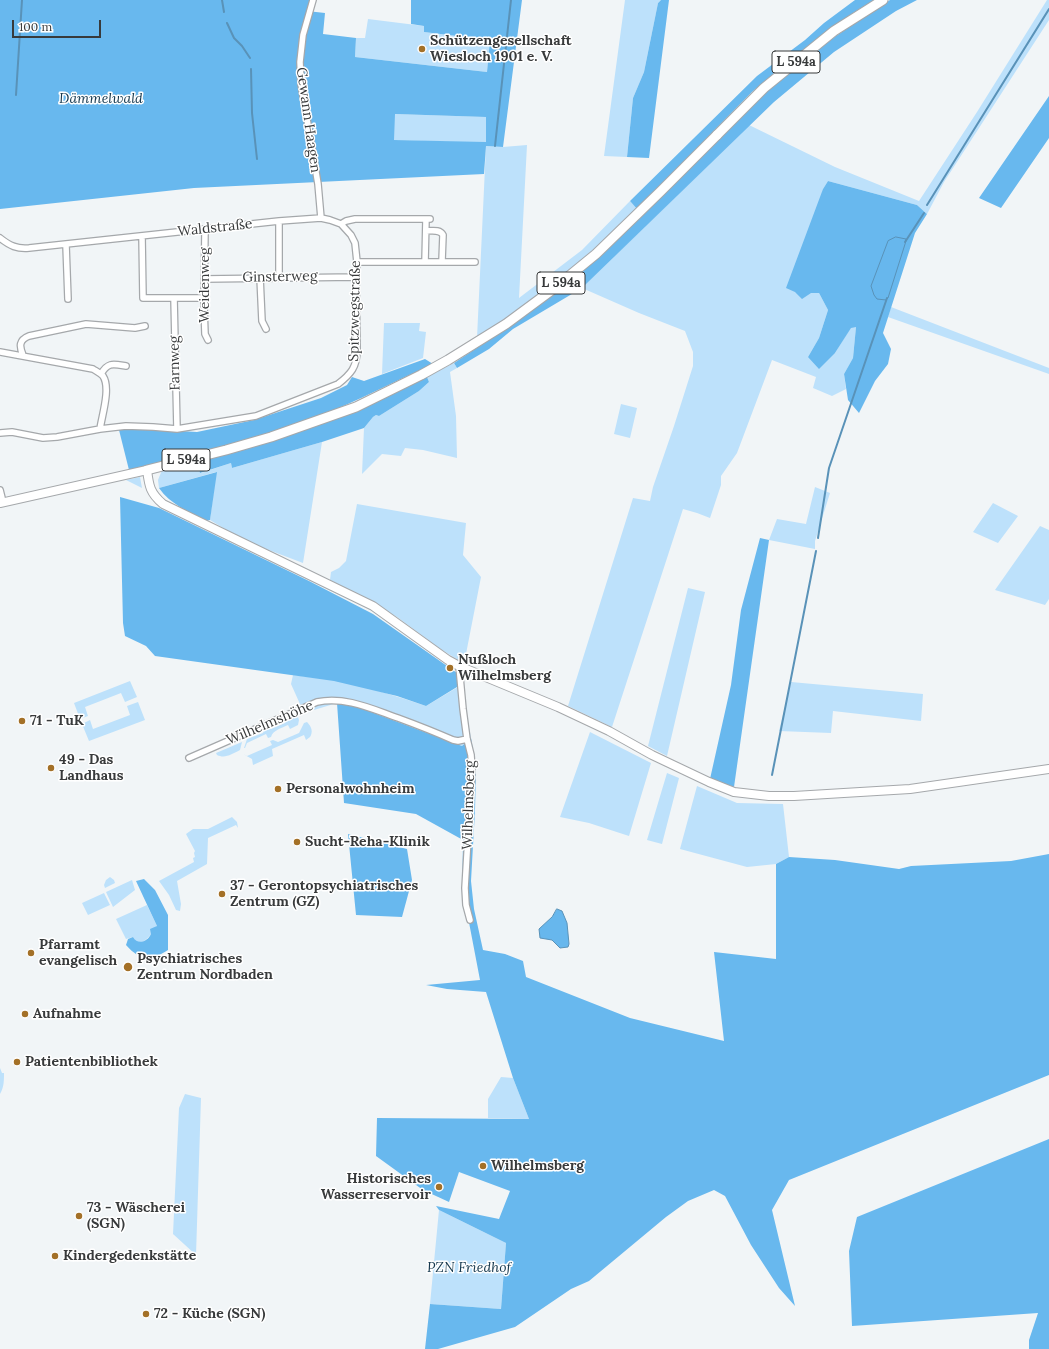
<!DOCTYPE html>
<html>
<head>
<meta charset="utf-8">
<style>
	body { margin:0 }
	#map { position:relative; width:1049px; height:1349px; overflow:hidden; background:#f1f5f7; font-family:Lora,serif }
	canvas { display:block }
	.scale { position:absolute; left:12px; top:20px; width:89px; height:18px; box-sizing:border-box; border:2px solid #383a3b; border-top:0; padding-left:5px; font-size:12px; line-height:14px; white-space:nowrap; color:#383a3b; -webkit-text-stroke:3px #fff; paint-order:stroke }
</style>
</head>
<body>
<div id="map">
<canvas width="1049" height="1349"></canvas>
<div class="scale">100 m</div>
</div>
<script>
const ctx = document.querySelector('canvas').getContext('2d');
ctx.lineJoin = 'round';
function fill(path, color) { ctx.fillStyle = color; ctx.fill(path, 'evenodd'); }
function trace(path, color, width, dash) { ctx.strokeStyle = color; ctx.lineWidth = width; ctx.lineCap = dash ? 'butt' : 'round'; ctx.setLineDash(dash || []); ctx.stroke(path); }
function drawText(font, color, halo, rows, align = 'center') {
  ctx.font = font + ' Lora,serif'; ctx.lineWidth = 3; ctx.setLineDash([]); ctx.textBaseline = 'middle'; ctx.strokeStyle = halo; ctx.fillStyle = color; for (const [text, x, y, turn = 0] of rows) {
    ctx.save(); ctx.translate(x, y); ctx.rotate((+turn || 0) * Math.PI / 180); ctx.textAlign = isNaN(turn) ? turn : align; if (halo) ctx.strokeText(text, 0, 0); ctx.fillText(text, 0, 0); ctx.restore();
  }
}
fill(new Path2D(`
	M625 0H661L658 3 644 72 633 98 627 157 604 156Z
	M1047 0H1049V20L944 182 927 214 917 205 828 181 823 189 811 292 819 293 828 310 819 338 808 357 835 353 851 327H856L853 358 844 374 846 389 832 396 813 388 816 377 772 360 737 453 721 476V485L710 518 697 513 683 509 612 727 568 706 633 498 650 501 653 487 674 426 693 366V352L685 331 639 313 582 288 749 125 835 167 919 201 977 112Z
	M368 19 424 26V32L490 40 487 72 355 57 356 38H365Z
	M394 114 487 117 486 143 394 140Z
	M527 145 519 298 582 250 630 201 637 209C611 234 585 258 557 280 531 301 504 320 477 338L486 146 503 147Z
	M891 307 1049 368V374L888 317Z
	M384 323H420L419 331 426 332 423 358 382 374Z
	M454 363 457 368 450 372 456 416 457 458 423 450 405 448 401 456 382 454 362 474 364 428 373 417 376 415 379 416 419 391 429 382 427 377Z
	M621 404 637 408 630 438 614 434Z
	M322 442 303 563 245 541 210 520 216 472 159 488 158 480 162 470 198 461 201 473 231 463 232 468Z
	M140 477 142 488 126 480Z
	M815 487 830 493 815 541V549L769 540 777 519 806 524Z
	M993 503 1018 516 998 543 973 532Z
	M357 504 466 523 463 555 481 577 465 659 463 663 439 648 397 617 361 596 330 580 331 572 339 568 346 561Z
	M1040 526 1049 530V599L1045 605 995 590Z
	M688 588 705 592 667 756 648 746Z
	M293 675C306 677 320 678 333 680 365 686 396 696 426 706L463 684 464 701 471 738 462 746 358 707 337 703 304 713 291 684Z
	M130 681 137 697 125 702 121 693 85 707 88 716 80 719 74 703Z
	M791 682 923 694 921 721 833 711 831 733 779 731Z
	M138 702 145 720 89 741 82 724 90 720 93 729 130 715 127 706Z
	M292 716 298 717 299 720 298 725 290 729 288 725C282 728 273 730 271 737L268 738 266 734 247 743 245 748H244L247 739 263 733 265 727 269 726 271 729 285 723 286 718Z
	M307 722C312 727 313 732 310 737L306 740 304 735 272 749 273 756 253 765 252 759 243 754 247 756 272 745 270 741 273 740 278 742 299 733 304 723Z
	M590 732 651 763 629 836 589 823 560 817Z
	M242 742 240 750C232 754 225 759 217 755L216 753Z
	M667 773 679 778 662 844 647 840Z
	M697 786 737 803 783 804 789 857 776 864 747 867 680 849Z
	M232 817 237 822 238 828 236 825 208 838 207 864 177 881 181 904 180 911 176 910 169 895 159 881 194 862 193 858 195 857 194 853 195 851 186 834 193 829H208Z
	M110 877 114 880 115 883 105 888 104 885 106 880Z
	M132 880 135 890 113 907 106 892Z
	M104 893 110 905 88 915 82 903Z
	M147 905 157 926C152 932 141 952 133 937L126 939 116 919Z
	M0 1068 2 1073H4C4 1081 4 1087 0 1094Z
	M501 1077 513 1078 529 1119 488 1118V1099Z
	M185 1094 201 1098 196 1255 173 1234 179 1108Z
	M439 1210 506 1243 501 1309 430 1304Z`), '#bde1fb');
fill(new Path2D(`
	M0 0H311L307 11 325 13 323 34 356 38 355 57 487 72 490 40 424 32V26L411 24V0H522L503 147 486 146 484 174 194 188 0 209ZM395 114 486 117V142L394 140Z
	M661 0H669L649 158 627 157 633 98 644 72 658 3Z
	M855 0H874L853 13 790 60 752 92 637 209 630 201 757 76 805 40 824 23Z
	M890 0H917L896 11 834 52 774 102 582 288 513 329 489 349 457 368 454 363 507 328 568 282 603 254 747 110 787 74 836 36Z
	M1049 96V138L1001 208 979 198Z
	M828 181 917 205 927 214 915 233 883 333 891 349 888 364 875 381 859 413 848 400 844 374 853 358 856 327 851 328 835 353 819 369 808 357 819 338 828 310 819 293H811L802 299 795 292 786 288 823 189Z
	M425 359 433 364C395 381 358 401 319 416 258 440 193 456 129 470L119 430 147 429 197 432 254 420 321 398 347 385 352 377 364 381Z
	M427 377 429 382 419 391 379 416 376 415 373 417 364 428 322 442 232 468 231 463 200 473 198 461 369 405Z
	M217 472 210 520 206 521C189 512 170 504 159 488Z
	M120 497 159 508 309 581 373 614 457 673V687L426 706 397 696 334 681 155 656 146 646 125 636 123 623Z
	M760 538 769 540 734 787 710 779 731 685 741 610Z
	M337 703 358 707 462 746 471 738 476 767 475 810 471 881 474 909 483 950 505 954 523 961 526 977 630 1018 724 1041 714 952 776 959V864L789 857 835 860 899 869 911 866 1011 861 1049 854V1075L789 1180 772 1210 795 1306 779 1288 751 1245 725 1196 714 1190 688 1201 666 1217 589 1281 571 1289 515 1327 438 1349H425L430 1304 501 1309 506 1243 439 1210 436 1206 499 1219 510 1191 459 1172 449 1202 423 1190 376 1156 377 1118 529 1119 513 1078 486 992 447 989 426 985 480 980 467 912 462 903 463 840 416 814 344 803Z
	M348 834 407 849 412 880 402 917 356 915Z
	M144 879 155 890 168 915V950C151 961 140 961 126 945L128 939 133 937C138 946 148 941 151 934L150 929 157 926 136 881Z
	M1049 1139V1349H1029V1340L1038 1313 852 1326 849 1251 857 1217Z`), '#68b8ee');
const water = new Path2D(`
	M896 237 906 239V241L888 298 886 300 877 299 874 295 871 286 888 241Z
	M557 909 562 911 567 923 569 944 568 947 560 948 552 940 540 938 539 929 552 917Z`);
fill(water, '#67b7ed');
trace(water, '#5992b8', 1);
trace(new Path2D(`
	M222 0 224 12
	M227 23 234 38 242 46 250 58
	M251 69 252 113 257 159
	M16 95 22 0
	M495 146 511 0
	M927 205 1049 9
	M905 242 924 213
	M818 538 829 468 887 298
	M772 775 816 551`), '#5992b8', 2);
const minor = new Path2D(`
	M313 0 303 35 300 62 301 84 318 184 321 218
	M279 221V277
	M341 224 346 221 355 219H430
	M205 229 204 307 205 334 208 340
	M426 231C432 231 440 229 443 235L442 261
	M142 236 143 298H204
	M0 238C10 246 17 249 29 248L279 221 321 218 330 220 341 224 351 235 355 243 357 262 356 277 357 350C357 367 351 374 338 384L256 416 177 429 153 427 126 426 100 429 57 437 43 438 12 432 0 433
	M66 245 68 299
	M357 262H475
	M425 262 426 219
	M260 277 262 321 266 329
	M204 279 356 277
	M174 298 177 429
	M0 352 93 369C96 371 100 373 103 376 111 388 102 415 100 429
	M23 355C19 346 19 340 29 336L86 324 135 328 145 326
	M101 374C108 362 113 364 126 366
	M0 490 3 502
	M459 666 463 709 467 739 471 755 472 770 465 888 466 905 470 920
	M189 758 317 702C345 696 372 709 398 718 417 725 435 732 453 740L458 741 467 739`);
const secondary = new Path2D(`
	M0 503 147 470C149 486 150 493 163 504L373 606 448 660 459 666 558 707 609 731 652 755 709 782 734 792 769 796H794L910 789 1049 769`);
const primary = new Path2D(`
	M147 470 226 450 271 437 356 407 421 375 448 360 506 324 552 290 596 254 661 191 717 135`);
const trunk = new Path2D(`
	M717 135 764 88 834 31 883 0`);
trace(minor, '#a5a8ab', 8);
trace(secondary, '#a5a8ab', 10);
trace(primary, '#a5a8ab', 11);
trace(trunk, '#a5a8ab', 11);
trace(minor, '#fff', 5.5);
trace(secondary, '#fff', 8);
trace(primary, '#fff', 9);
trace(trunk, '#fff', 9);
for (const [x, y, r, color] of [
	[422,49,4,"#a37027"],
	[450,668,4,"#a37027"],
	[22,721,4,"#a37027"],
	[51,768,4,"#a37027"],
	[278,789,4,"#a37027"],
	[297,842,4,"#a37027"],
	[222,894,4,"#a37027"],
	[31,953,4,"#a37027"],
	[128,967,5,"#a37027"],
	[25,1014,4,"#a37027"],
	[17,1062,4,"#a37027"],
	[483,1166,4,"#a37027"],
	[439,1187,4,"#a37027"],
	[79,1216,4,"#a37027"],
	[55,1256,4,"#a37027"],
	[146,1314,4,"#a37027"]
]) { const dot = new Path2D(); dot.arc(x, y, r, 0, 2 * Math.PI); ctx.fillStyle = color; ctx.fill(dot); trace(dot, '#fff', 1.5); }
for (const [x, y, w] of [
	[796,62,48],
	[561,283,48],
	[186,460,48]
]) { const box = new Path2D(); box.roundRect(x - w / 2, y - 11, w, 22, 3); ctx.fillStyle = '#fff'; ctx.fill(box); trace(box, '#383a3b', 1); }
drawText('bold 13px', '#383a3b', null, [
	["L 594a",796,62],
	["L 594a",561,283],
	["L 594a",186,460]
]);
drawText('bold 14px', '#383a3b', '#fff', [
	["Schützengesellschaft",430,41],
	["Wiesloch 1901 e. V.",430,57],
	["Nußloch",458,660],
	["Wilhelmsberg",458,676],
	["71 - TuK",30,721],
	["49 - Das",59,760],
	["Landhaus",59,776],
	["Personalwohnheim",286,789],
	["Sucht-Reha-Klinik",305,842],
	["37 - Gerontopsychiatrisches",230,886],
	["Zentrum (GZ)",230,902],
	["Pfarramt",39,945],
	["evangelisch",39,961],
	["Psychiatrisches",137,959],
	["Zentrum Nordbaden",137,975],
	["Aufnahme",33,1014],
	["Patientenbibliothek",25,1062],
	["Wilhelmsberg",491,1166],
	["Historisches",431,1179,"right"],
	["Wasserreservoir",431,1195,"right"],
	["73 - Wäscherei",87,1208],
	["(SGN)",87,1224],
	["Kindergedenkstätte",63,1256],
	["72 - Küche (SGN)",154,1314]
], 'left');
drawText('italic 14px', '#15384e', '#fff', [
	["Dämmelwald",101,99],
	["PZN Friedhof",469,1268]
]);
drawText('14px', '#383a3b', '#fff', [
	["Gewann Haagen",308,120,82],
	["Waldstraße",215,228,-6],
	["Ginsterweg",280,277,-1],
	["Weidenweg",205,285,-90],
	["Spitzwegstraße",355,311,-89],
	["Farnweg",175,363,-91],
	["Wilhelmshöhe",270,723,-23],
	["Wilhelmsberg",469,805,-88]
]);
</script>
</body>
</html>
